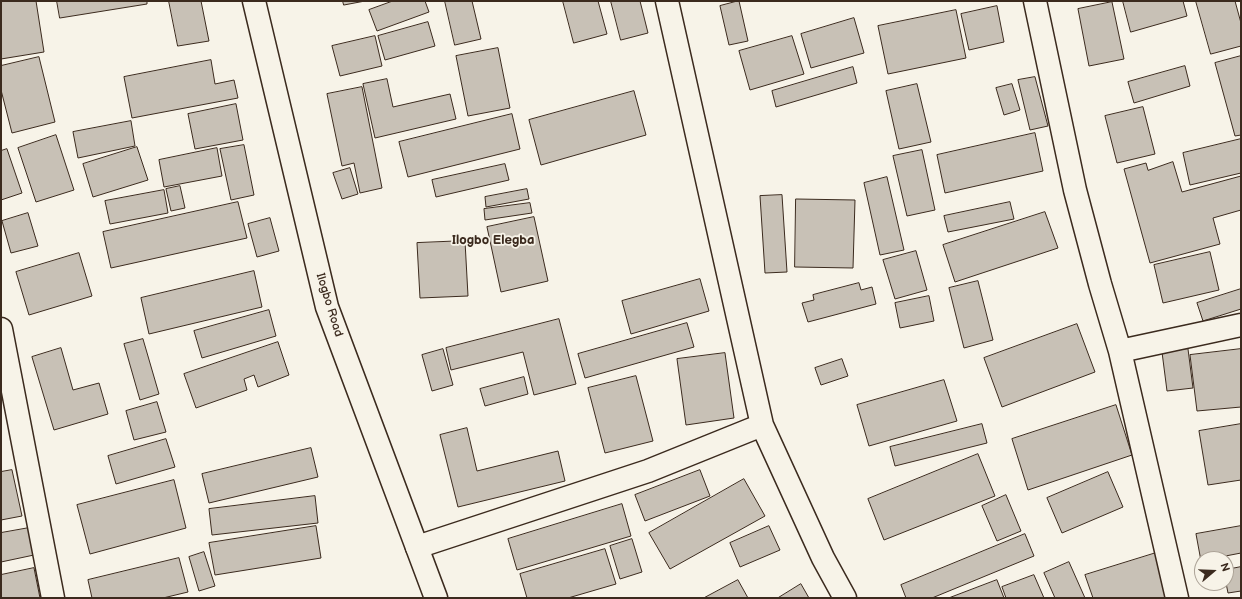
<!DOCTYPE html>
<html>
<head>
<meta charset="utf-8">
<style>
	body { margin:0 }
	#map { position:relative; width:1242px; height:599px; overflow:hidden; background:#f7f3e8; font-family:"Balsamiq Sans",sans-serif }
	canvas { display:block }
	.frame { position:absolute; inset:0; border:2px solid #3b2a1e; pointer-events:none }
	.north { position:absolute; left:1194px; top:551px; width:40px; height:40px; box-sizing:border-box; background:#f7f3e8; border:1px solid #aca397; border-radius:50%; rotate:71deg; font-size:11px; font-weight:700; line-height:16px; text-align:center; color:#3b2a1e }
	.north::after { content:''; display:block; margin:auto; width:14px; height:18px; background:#3b2a1e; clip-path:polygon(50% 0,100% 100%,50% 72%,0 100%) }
</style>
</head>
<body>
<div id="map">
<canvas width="1242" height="599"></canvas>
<div class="frame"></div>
<div class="north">N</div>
</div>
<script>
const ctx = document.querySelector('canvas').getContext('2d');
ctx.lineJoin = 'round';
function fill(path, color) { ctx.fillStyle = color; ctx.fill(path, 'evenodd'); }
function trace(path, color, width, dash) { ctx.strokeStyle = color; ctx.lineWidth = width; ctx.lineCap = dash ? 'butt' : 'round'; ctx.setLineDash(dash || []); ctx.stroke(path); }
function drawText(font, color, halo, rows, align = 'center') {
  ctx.font = font + ' "Balsamiq Sans",sans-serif'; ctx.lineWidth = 3.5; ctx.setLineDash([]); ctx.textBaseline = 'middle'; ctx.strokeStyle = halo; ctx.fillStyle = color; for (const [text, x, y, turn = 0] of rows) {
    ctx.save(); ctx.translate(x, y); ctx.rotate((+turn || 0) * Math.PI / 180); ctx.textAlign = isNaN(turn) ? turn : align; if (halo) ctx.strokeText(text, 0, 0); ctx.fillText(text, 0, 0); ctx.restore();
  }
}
const building = new Path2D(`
	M1 1H36L44 52 1 59Z
	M57 1H147V4L60 18Z
	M169 1H201L209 41 178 46Z
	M343 1H365L344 5Z
	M393 1H425L429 12 377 31 369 10Z
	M445 1H472L481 39 455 45Z
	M563 1H598L607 34 574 43Z
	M611 1H640L648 33 621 40Z
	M739 1 748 41 729 45 720 6Z
	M1123 1H1183L1187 16 1131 32Z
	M1196 1H1235L1241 23V46L1211 54Z
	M1112 2 1124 59 1089 66 1078 9Z
	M997 6 1004 42 969 50 961 14Z
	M956 10 966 58 888 74 878 26Z
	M854 18 864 53 811 68 801 34Z
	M428 22 435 46 385 60 378 36Z
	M375 36 382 66 340 76 332 46Z
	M792 36 804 74 750 90 739 51Z
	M498 48 510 108 468 116 456 56Z
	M1241 56V135L1235 136 1215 63Z
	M39 57 55 122 12 133 1 90V66Z
	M211 60 215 84 234 80 238 98 132 118 124 77Z
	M1185 66 1190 86 1134 103 1128 82Z
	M853 67 857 83 776 107 772 91Z
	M1035 77 1048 126 1030 130 1018 80Z
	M387 79 393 107 450 94 456 119 375 138 363 84Z
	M917 84 931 142 899 149 886 91Z
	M1012 84 1020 110 1004 115 996 88Z
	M362 87 382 188 360 193 354 163 342 166 327 94Z
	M634 91 646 135 541 165 529 120Z
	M236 104 243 140 195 149 188 114Z
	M1143 107 1155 154 1117 163 1105 116Z
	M512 114 520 149 408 177 399 142Z
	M131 121 135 146 78 158 73 132Z
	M1035 133 1043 171 945 193 937 155Z
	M56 135 74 190 36 202 18 148Z
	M1241 139V173L1190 185 1183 153Z
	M244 145 254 195 231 200 220 149Z
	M137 147 148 180 93 197 83 164Z
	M217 148 222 176 164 187 159 160Z
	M7 149 22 193 1 200V151Z
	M922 150 935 210 907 216 893 156Z
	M1173 162 1182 192 1241 176V210L1213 218 1220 244 1150 263 1124 169 1146 163 1148 170Z
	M505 164 509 180 436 197 432 180Z
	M350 168 358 194 342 199 333 173Z
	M887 177 904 250 880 255 864 183Z
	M180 186 185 208 171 211 166 189Z
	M527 189 529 199 486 207 485 197Z
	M164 190 168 213 110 224 105 201Z
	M782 195 787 272 765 273 760 196Z
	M796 199 855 200 853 268 795 267Z
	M238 202 247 238 111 268 103 232Z
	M1010 202 1014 219 948 232 944 216Z
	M530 203 532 213 485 220 484 209Z
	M1045 212 1058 248 955 282 943 245Z
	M28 213 38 246 11 253 2 221Z
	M534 217 548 281 501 292 487 227Z
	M270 218 279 251 257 257 248 224Z
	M465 241 468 296 420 298 417 243Z
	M916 251 927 290 895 299 883 260Z
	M1210 252 1219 290 1163 303 1154 265Z
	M79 253 92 296 29 315 16 272Z
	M254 271 262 307 149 334 141 298Z
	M700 279 709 311 631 334 622 301Z
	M978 281 993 340 964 348 949 288Z
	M859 283 861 290 872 287 876 304 808 322 802 303 814 300 813 295Z
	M1241 289V309L1203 321 1197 303Z
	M929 296 934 321 900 328 895 303Z
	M269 310 276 336 202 358 194 331Z
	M559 319 576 384 534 395 523 352 451 370 446 348Z
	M687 323 694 347 585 378 578 354Z
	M1077 324 1095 372 1002 407 984 358Z
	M143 339 159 394 140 400 124 344Z
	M278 342 289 375 258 387 254 375 244 379 247 390 196 408 184 374Z
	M61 348 73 390 99 383 108 414 54 430 32 357Z
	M443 349 453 385 432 391 422 355Z
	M1188 349 1193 388 1167 391 1162 352Z
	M1241 349V407L1197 411 1190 355Z
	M725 353 734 418 686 425 677 359Z
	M842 359 848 376 821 385 815 368Z
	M636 376 653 441 605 453 588 388Z
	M524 377 528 394 485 406 480 389Z
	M944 380 957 421 869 446 857 405Z
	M157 402 166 432 134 440 126 411Z
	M1116 405 1132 455 1028 490 1012 439Z
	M982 424 987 443 895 466 890 447Z
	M1241 424V480L1208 485 1199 431Z
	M467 428 477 471 558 451 565 481 458 507 440 435Z
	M166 439 175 467 116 484 108 456Z
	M311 448 318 477 209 503 202 474Z
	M978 454 995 496 884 540 868 499Z
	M12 470 22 516 1 520V472Z
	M700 470 710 496 645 521 635 495Z
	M1108 472 1123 507 1062 533 1047 498Z
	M744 479 765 516 670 569 649 533Z
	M174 480 186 528 90 554 77 505Z
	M1006 495 1021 531 997 541 982 506Z
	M315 496 318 523 212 535 209 509Z
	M622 504 631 536 517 570 508 539Z
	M316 526 321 558 215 575 209 543Z
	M769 526 780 550 740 567 730 543Z
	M1241 526V553L1210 559H1202L1201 561 1196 534Z
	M29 528 34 555 1 562V533Z
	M1025 534 1034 556 932 598H906L901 585Z
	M632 539 642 572 620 579 610 546Z
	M605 549 616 584 568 598H527L520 574Z
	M204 552 215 586 199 591 189 557Z
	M1156 553 1170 598H1093L1085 575Z
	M179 558 188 592 163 598H92L88 580Z
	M1069 562 1085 598H1055L1044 573Z
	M1241 567V591L1228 593 1226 583V570Z
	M34 568 40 598H1V575Z
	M1034 575 1044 598H1006L1002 587Z
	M738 580 748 598H704Z
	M997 580 1004 598H949Z
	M801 584 809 598H778Z`);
fill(building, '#c8c1b6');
trace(building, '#3b2a1e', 1);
const minor = new Path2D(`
	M667 1 762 425 823 558 845 598
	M1035 1 1075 190 1100 284 1120 351 1177 598
	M1 329 53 598
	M1120 351 1241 325
	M417 547 648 471 762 425`);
const secondary = new Path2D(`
	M254 1 327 307 436 598`);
trace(minor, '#3b2a1e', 25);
trace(secondary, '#3b2a1e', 25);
trace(minor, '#f7f3e8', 22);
trace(secondary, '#f7f3e8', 22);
drawText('12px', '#3b2a1e', '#f7f3e8', [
	["Ilogbo Road",329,305,73]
]);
drawText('bold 13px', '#3b2a1e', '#f7f3e8', [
	["Ilogbo Elegba",493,241]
]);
</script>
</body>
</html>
